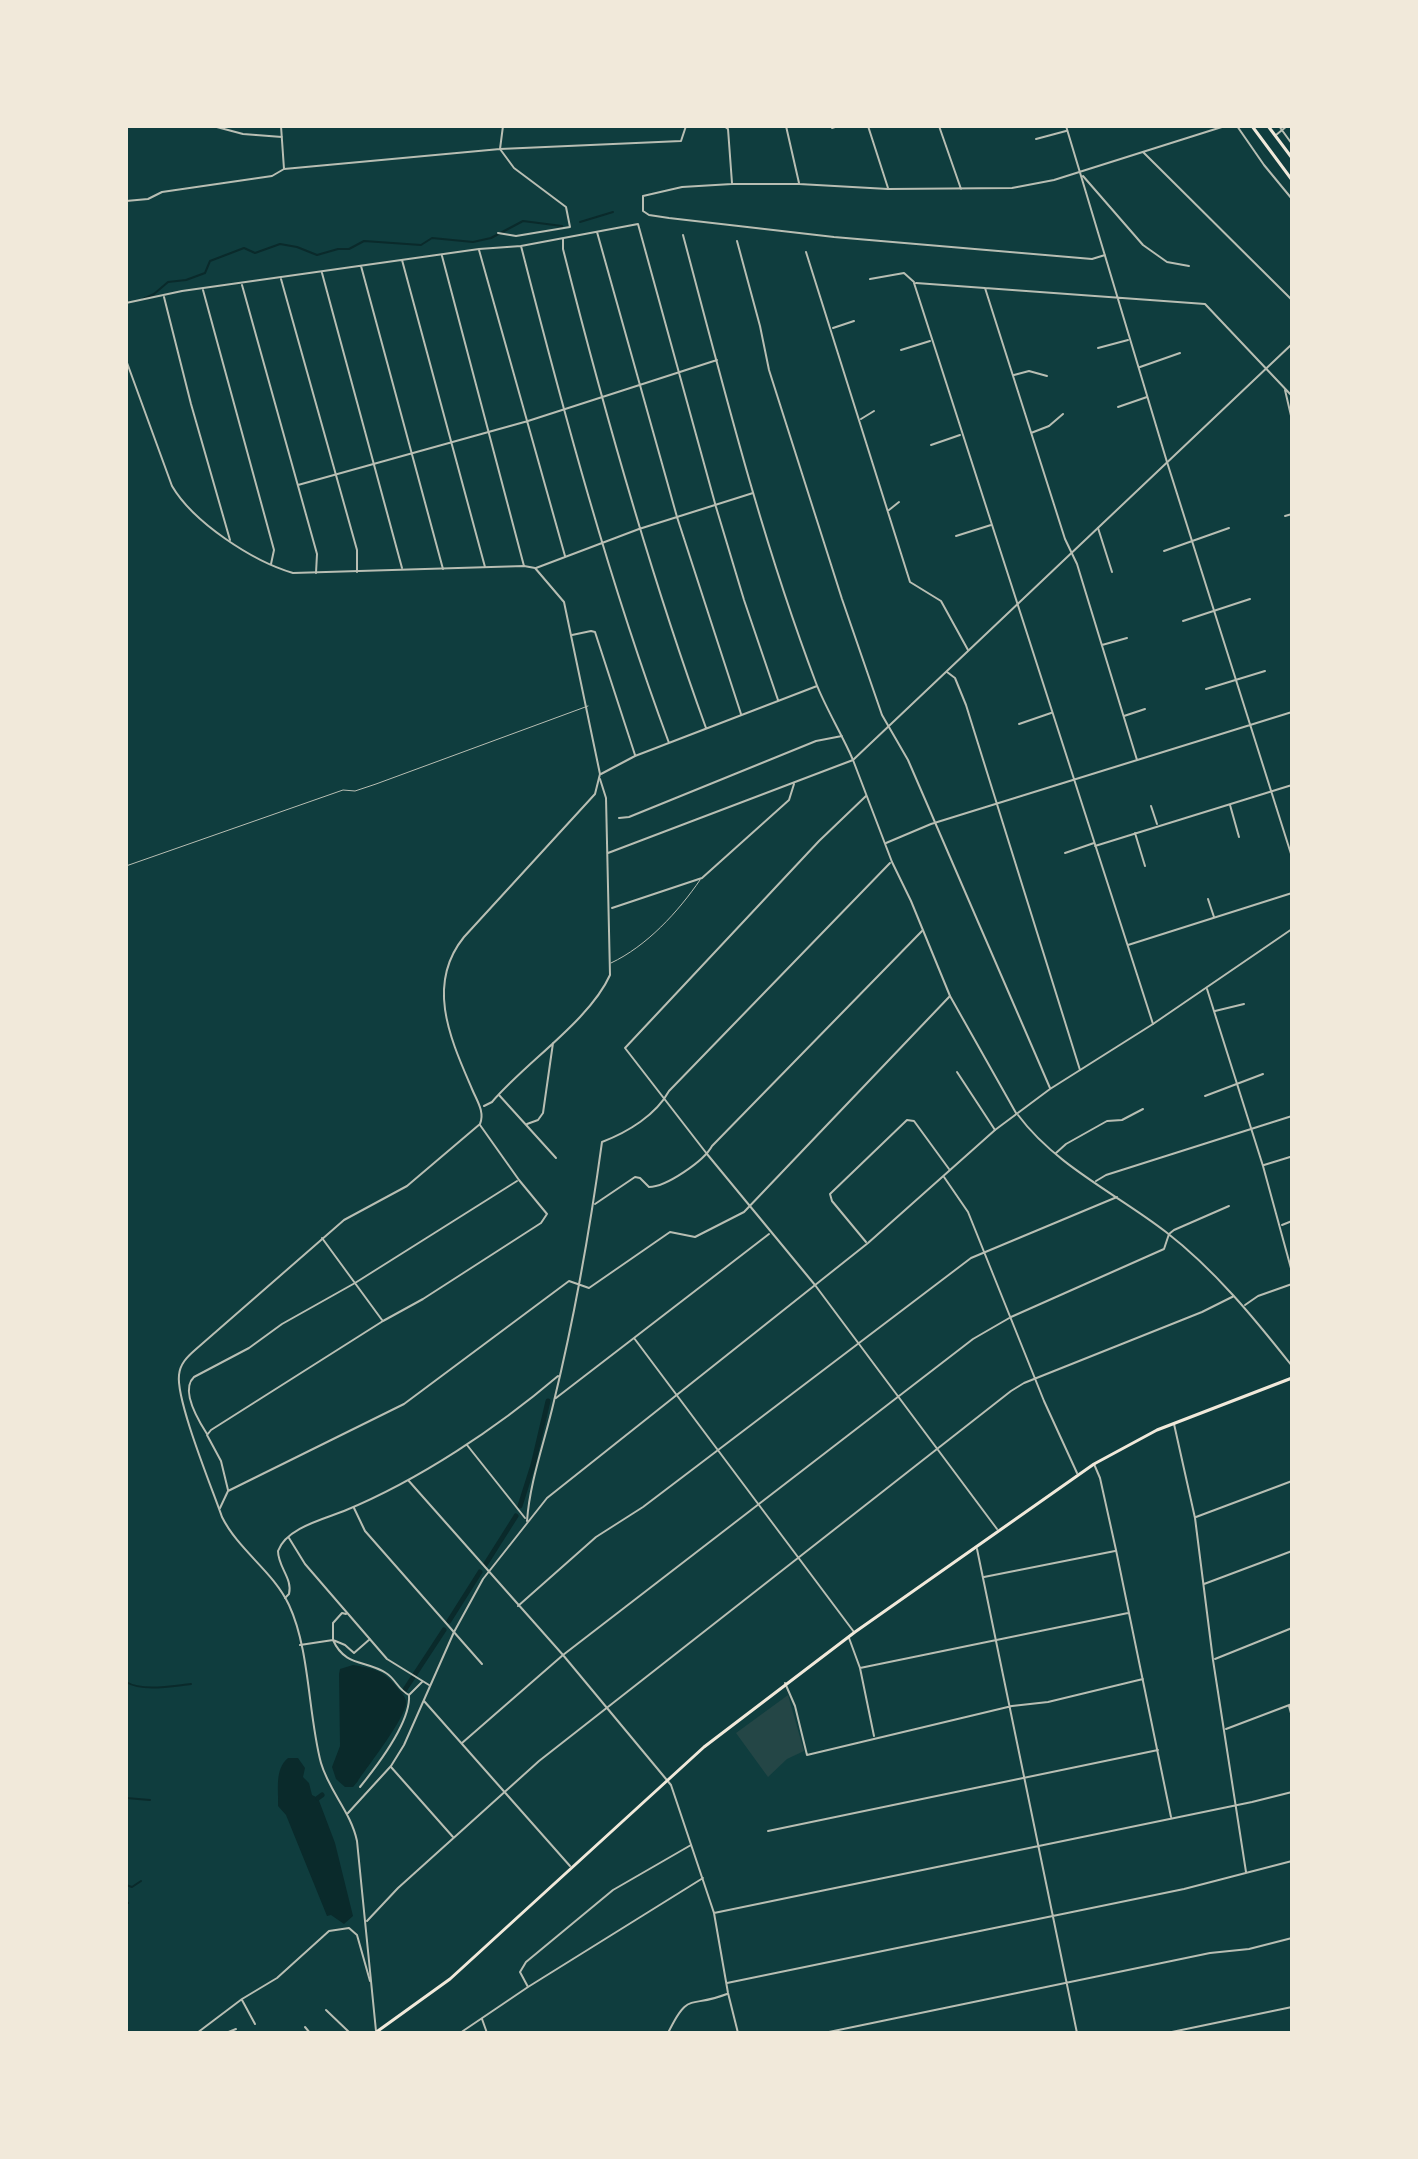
<!DOCTYPE html>
<html>
<head>
<meta charset="utf-8">
<style>
	body { margin:0 }
	#map { position:relative; width:1418px; height:2159px; overflow:hidden; background:#0f3d3e; font-family:"IBM Plex Sans",sans-serif }
	canvas { display:block }
	.frame { position:absolute; inset:0; border:128px solid #f1e9da; pointer-events:none }
</style>
</head>
<body>
<div id="map">
<canvas width="1418" height="2159"></canvas>
<div class="frame"></div>
</div>
<script>
const ctx = document.querySelector('canvas').getContext('2d');
ctx.lineJoin = 'round';
function fill(path, color) { ctx.fillStyle = color; ctx.fill(path, 'evenodd'); }
function trace(path, color, width, dash) { ctx.strokeStyle = color; ctx.lineWidth = width; ctx.lineCap = dash ? 'butt' : 'round'; ctx.setLineDash(dash || []); ctx.stroke(path); }
fill(new Path2D(`
	M788 1695 804 1751 787 1759 768 1777 736 1733Z`), '#244646');
fill(new Path2D(`
	M353 1665C371 1668 384 1670 396 1686 399 1690 405 1696 406 1701 409 1714 367 1767 358 1781L353 1787H345L336 1779 332 1767 340 1746 339 1674 340 1669Z
	M288 1758H298L305 1768 303 1777 309 1783 312 1795 318 1798 335 1843 353 1916 344 1924 331 1915 327 1916 286 1815 278 1806C279 1790 274 1770 288 1758Z`), '#0a2a2b');
trace(new Path2D(`
	M580 222 613 212
	M143 299 154 294 168 282 186 280 205 273 210 261 244 248 255 253 280 244 297 247 317 255 338 249H349L364 241 421 245 432 238 473 242 491 238 523 221 562 226
	M126 1682C143 1692 172 1686 191 1684
	M126 1798 150 1800
	M126 1885 132 1887 141 1881
	M126 1902 128 1903`), '#0a2a2b', 2);
trace(new Path2D(`
	M520 1506 533 1465 548 1401
	M485 1565 516 1516
	M449 1621 480 1572
	M404 1691 444 1630
	M318 1798 322 1795`), '#0a2a2b', 5);
trace(new Path2D(`
	M126 866 343 790 355 791 376 784 588 706
	M611 963C647 946 678 912 700 880`), '#b8beb3', 1);
trace(new Path2D(`
	M213 126 243 134 282 137
	M281 126 284 169
	M724 126 728 129 732 183
	M786 126 799 183
	M868 126 888 188
	M939 126 961 189
	M1066 126 1167 462 1292 857
	M1237 126 1264 165 1292 199
	M1279 126 1292 144
	M832 128 838 126
	M1276 135 1287 126
	M1036 139 1066 131
	M1143 152 1292 300
	M1083 176 1143 245 1167 262 1189 266
	M126 201 148 199 162 192 272 176 284 169 500 149 681 141 686 126
	M597 232 677 517 741 714
	M498 233 516 236 570 227 566 207 514 168 500 149 503 126
	M563 239V249C604 411 649 571 706 728
	M737 241 760 326 769 370 842 599 882 715 908 760 1050 1088
	M521 246C564 414 609 581 669 743
	M479 250 565 556
	M806 252 910 582 941 601 968 650
	M1105 255 1092 259 834 237 669 218 649 215 643 211V196L682 187 732 184H799L888 189 1012 188 1054 180 1225 126
	M442 256 524 566
	M402 260 485 567
	M361 266 443 569
	M322 273 402 568
	M281 279 357 550V572
	M870 279 904 273 914 282
	M914 283 1153 1024
	M916 283 1205 304 1292 396
	M242 285 317 554 316 573
	M985 288 1065 539 1077 564 1137 760
	M203 290 274 550 271 564
	M164 297 191 404 230 540
	M126 303 182 291 479 249 521 246 638 224 716 507 744 600 778 700
	M833 328 854 321
	M1098 348 1128 340
	M901 350 930 341
	M1140 367 1180 353
	M1014 375 1029 371 1047 376
	M1285 390 1292 420
	M1118 407 1147 397
	M861 419 874 411
	M1031 433 1049 426 1063 414
	M931 445 960 435
	M298 485 528 421 717 360
	M889 510 899 502
	M1285 516 1292 514
	M1098 528 1112 572
	M956 536 991 525
	M1164 551 1229 528
	M536 568 639 529 753 493
	M1183 621 1250 599
	M572 635 591 631 595 632 635 755
	M1102 645 1127 638
	M947 672 955 678 966 705 1080 1070
	M1206 689 1265 671
	M1124 716 1145 709
	M1019 724 1051 713
	M601 774 635 756 817 686
	M866 796 819 841 625 1048 707 1154 815 1285 997 1529
	M1230 805 1239 837
	M1151 806 1157 824
	M619 818 629 817 816 741 842 736
	M1135 833 1145 866
	M886 843 931 824 1292 712
	M1095 846 1292 785
	M608 853 853 760C842 734 826 709 816 683 761 538 723 385 683 235
	M1065 853 1094 843
	M1208 899 1214 917
	M612 908 702 878 789 800 794 784
	M1128 945 1292 893
	M1207 989 1263 1166 1292 1272
	M1215 1011 1244 1004
	M957 1072 995 1130
	M499 1095 556 1158
	M1205 1096 1263 1074
	M484 1106 492 1102C525 1063 590 1020 610 975L606 798 600 779
	M1018 1115C1056 1166 1117 1194 1166 1232 1215 1270 1254 1318 1292 1366
	M527 1124 538 1120 543 1113 553 1043
	M1056 1153 1066 1144 1107 1121 1122 1120 1143 1109
	M1264 1165 1290 1157
	M944 1177 968 1212 1044 1401 1077 1473
	M1096 1181 1106 1175 1292 1116
	M595 1204 635 1177 640 1178 649 1187C666 1187 704 1161 712 1146L922 931
	M1282 1225 1292 1221
	M322 1238 382 1320
	M866 1242 832 1201 830 1194 907 1120 914 1121 949 1169
	M1245 1305 1258 1296 1292 1284
	M634 1338 854 1632
	M556 1398 769 1234
	M1174 1424 1195 1518 1213 1660 1246 1872
	M207 1434C198 1420 180 1390 194 1377L249 1348 282 1324 355 1283 517 1181
	M467 1445 525 1518
	M1094 1464 1100 1478 1116 1550 1171 1817
	M408 1480 563 1655 671 1785 714 1913 728 1993 738 2033
	M228 1490 221 1461 207 1435 211 1430 383 1321 423 1299 541 1223 547 1214 519 1180 480 1125
	M220 1508 228 1491 404 1404 569 1281 589 1288 670 1232 695 1237 744 1212 950 996
	M354 1508 365 1531 482 1664
	M1196 1517 1292 1481
	M527 1521C530 1480 545 1441 554 1401 575 1315 590 1229 602 1142 628 1132 656 1115 669 1091L890 863
	M289 1538 305 1564 387 1659 429 1685
	M977 1549 1077 2033
	M984 1577 1115 1551
	M1204 1584 1292 1551
	M285 1598 289 1594C293 1579 278 1567 278 1551 286 1528 324 1519 344 1511 419 1480 497 1428 558 1376
	M518 1606 596 1537 643 1507 971 1258 1117 1197
	M346 1614 342 1613 333 1623V1640L345 1645 354 1653 370 1639
	M849 1638 860 1668 874 1736
	M300 1645 333 1640C345 1667 366 1660 386 1673 396 1679 398 1690 409 1695
	M1215 1659 1292 1628
	M860 1668 1128 1613
	M785 1683 795 1706 807 1755 1012 1706 1048 1702 1143 1679
	M424 1701 570 1866
	M1289 1706 1292 1717
	M1226 1729 1292 1704
	M462 1743 563 1655 973 1339 1011 1317 1164 1249 1169 1234 1174 1230 1229 1206
	M391 1767 453 1837
	M360 1787C377 1766 411 1722 409 1695L422 1682
	M768 1831 1158 1750
	M714 1913 1252 1802 1292 1792
	M367 1921 398 1888 539 1761 1011 1391 1024 1383 1202 1312 1234 1296
	M727 1983 1184 1889 1292 1861
	M528 1987 520 1972 526 1962 613 1890 691 1845
	M242 2000 255 2024
	M326 2010 350 2033
	M482 2019 487 2033
	M305 2027 310 2033
	M197 2033 242 1999 277 1978 329 1931 349 1928 357 1935 370 1981
	M226 2033 236 2029
	M460 2033 528 1987 703 1878
	M668 2033C689 1990 689 2009 727 1994
	M824 2033 1210 1953 1249 1949 1292 1938
	M1167 2033 1292 2007`), '#b8beb3', 2);
trace(new Path2D(`
	M126 360 172 486C193 522 252 561 293 573L524 566 535 568 564 602 600 774 595 794 464 937C425 985 451 1040 472 1089 477 1101 485 1112 480 1124L407 1186 344 1220 195 1350C187 1357 180 1364 179 1375 176 1401 212 1488 222 1517 239 1551 273 1571 289 1605 310 1650 308 1714 321 1763 329 1791 351 1812 357 1841L376 2031
	M1016 1113 950 996 911 901 892 862 853 760 1292 344
	M348 1813 391 1766 404 1745 454 1632 483 1579 547 1498 868 1243 995 1130 1050 1089 1153 1024 1292 929`), '#b8beb3', 2);
trace(new Path2D(`
	M375 2033 450 1979 704 1747 855 1632 1094 1464 1157 1430 1292 1378`), '#f1e9da', 3);
trace(new Path2D(`
	M1252 126 1292 180
	M1268 126 1292 158`), '#f1e9da', 3);
</script>
</body>
</html>
